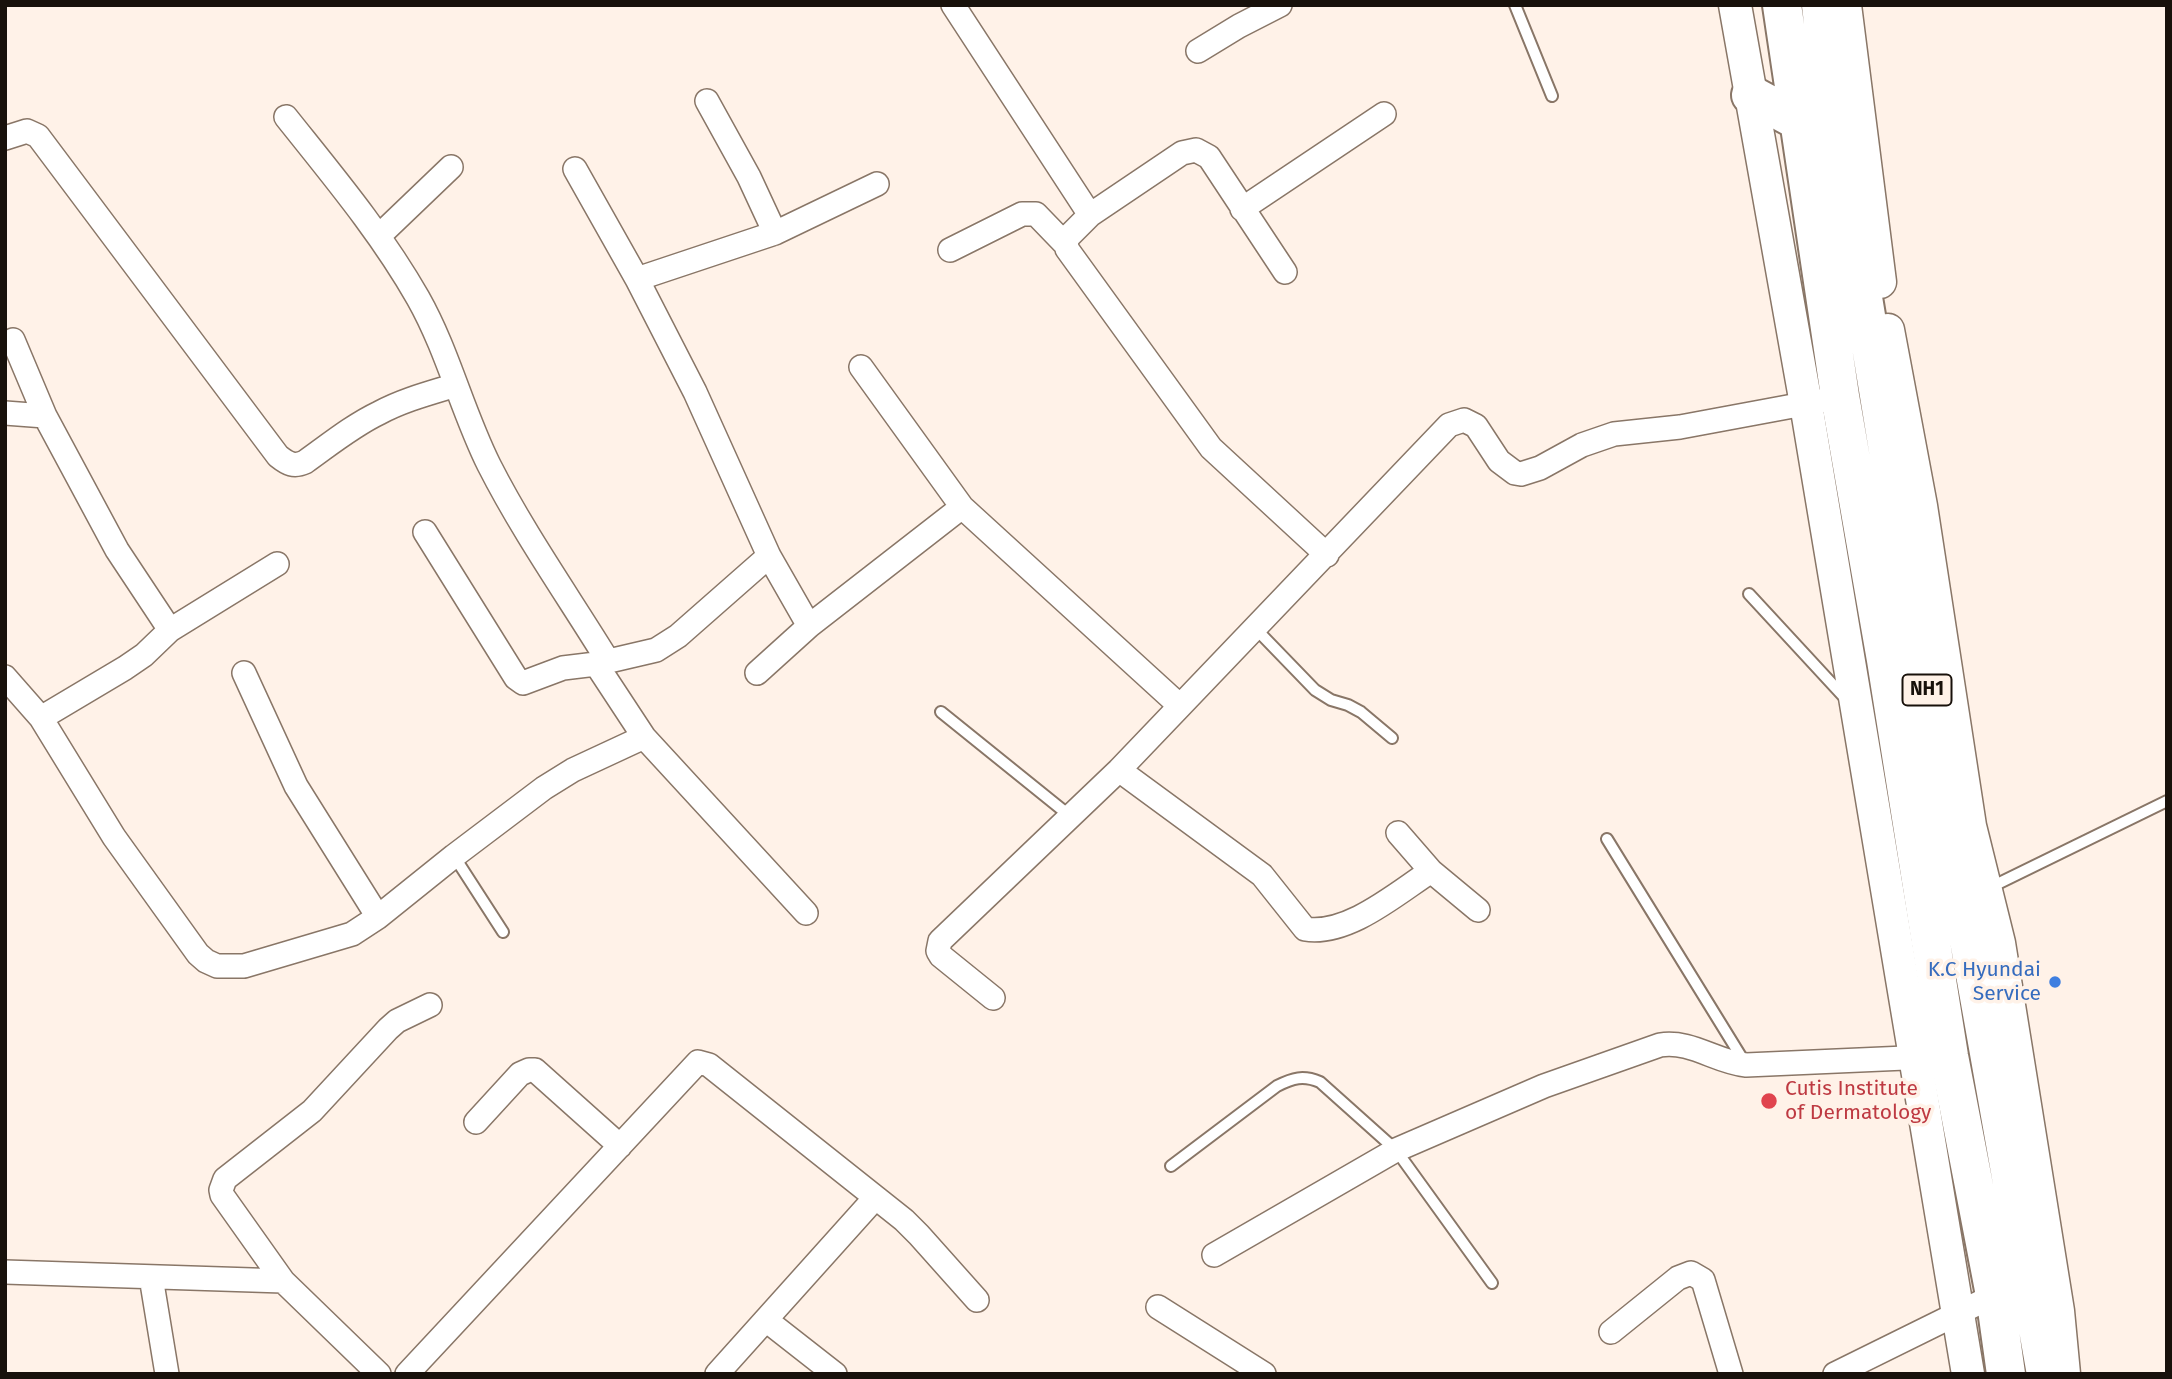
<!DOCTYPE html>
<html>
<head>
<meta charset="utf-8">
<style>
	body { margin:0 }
	#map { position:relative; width:2172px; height:1379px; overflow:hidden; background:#fff2e8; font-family:"Fira Sans",sans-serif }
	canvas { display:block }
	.frame { position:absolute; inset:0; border:7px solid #18110b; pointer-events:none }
</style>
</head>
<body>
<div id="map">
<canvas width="2172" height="1379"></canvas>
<div class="frame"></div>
</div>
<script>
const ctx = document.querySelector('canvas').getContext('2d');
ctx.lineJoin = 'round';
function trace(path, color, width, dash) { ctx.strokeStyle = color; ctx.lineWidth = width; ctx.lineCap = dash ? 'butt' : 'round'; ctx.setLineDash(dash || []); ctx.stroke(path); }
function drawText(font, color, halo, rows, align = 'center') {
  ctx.font = font + ' "Fira Sans",sans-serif'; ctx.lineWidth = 7; ctx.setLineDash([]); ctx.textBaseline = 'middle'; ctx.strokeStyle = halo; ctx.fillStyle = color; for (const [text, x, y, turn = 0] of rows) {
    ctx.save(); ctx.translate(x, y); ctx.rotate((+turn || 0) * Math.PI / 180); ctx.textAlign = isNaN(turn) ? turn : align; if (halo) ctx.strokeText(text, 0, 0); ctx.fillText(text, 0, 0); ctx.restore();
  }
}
const lane = new Path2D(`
	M1515 5 1552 96
	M1749 594 1846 699
	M1256 629 1315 690 1331 700 1348 705 1361 712 1392 738
	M941 712 1070 816
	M1607 839 1745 1063
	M454 856 503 932
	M1987 889 2167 801
	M1171 1166 1277 1086C1293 1078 1303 1075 1320 1082L1396 1150 1492 1283`);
const street = new Path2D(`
	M953 5 1090 215
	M1198 51 1239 26 1280 5
	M707 101 749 177 775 233
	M286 117C333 176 381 233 418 298 448 351 462 411 489 465 523 532 568 596 608 661
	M5 138 27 131 38 136 278 456C288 464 294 467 305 462 329 445 352 426 379 413 403 400 430 393 456 385
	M575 169 637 279 695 392 769 556 809 626
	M1242 209 1384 114
	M380 235 451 167
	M950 250 1022 214H1036L1065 244
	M1285 272 1209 157 1196 150 1182 153 1090 215 1066 239 1067 249 1211 448 1327 555
	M637 279 775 233 877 184
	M13 340 45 416 117 550 170 630
	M861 367 962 507 1180 706
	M5 413 45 416
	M425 532 516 678 523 683 563 668 596 664 656 650 678 636 769 556
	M596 664 644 737 806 913
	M244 673 296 786 378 917
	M757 673 809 626 962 507
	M5 677 41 718 114 837 198 954 206 961 217 966H244L352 934 378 917 454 856 544 788 573 770 644 737
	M41 718 125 668 144 655 170 630 277 564
	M1119 770 1262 875 1305 929C1348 936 1397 893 1431 871
	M1398 833 1431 871 1478 910
	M993 998 941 956 938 951 940 941 1119 770 1449 425 1464 420 1476 426 1499 461 1515 473 1521 474 1540 468 1582 445 1614 434 1680 427 1820 401
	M476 1122 520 1074 529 1070H535L620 1146
	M1214 1255 1396 1150 1544 1086 1660 1045C1691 1040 1716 1062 1746 1065L1928 1057
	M5 1272 283 1281
	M151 1277 167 1374
	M1158 1307 1264 1374
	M766 1320 835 1374
	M1611 1332 1678 1278 1691 1273 1703 1280 1731 1374
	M379 1374 283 1281 222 1195 221 1190 225 1179 312 1111 388 1029 397 1021 430 1005
	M407 1374 698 1062 709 1065 904 1220 919 1235 977 1300
	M717 1374 875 1198
	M1835 1374 1995 1295`);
const secondary = new Path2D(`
	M1735 5 1806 404 1968 1374
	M1845 5 1880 282
	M1888 330 1921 506 1970 826 1999 943 2058 1311 2064 1374`);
const highway = new Path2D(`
	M1782 5 1840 396 1886 660 1949 1056 1995 1295 2006 1374
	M1821 5 1835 127 1961 895 2046 1374
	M1751 95 1799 121`);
trace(lane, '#897667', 14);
trace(street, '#897667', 26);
trace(secondary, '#897667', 35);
trace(highway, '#897667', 42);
trace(lane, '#fff', 10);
trace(street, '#fff', 23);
trace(secondary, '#fff', 32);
trace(highway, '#fff', 38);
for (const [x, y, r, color] of [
	[2055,982,7,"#3f7fe0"],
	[1769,1101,9,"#e0444e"]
]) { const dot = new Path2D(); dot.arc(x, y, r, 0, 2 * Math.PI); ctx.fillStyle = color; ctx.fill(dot); trace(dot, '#fff2e8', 2.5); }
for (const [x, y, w] of [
	[1927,690,49]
]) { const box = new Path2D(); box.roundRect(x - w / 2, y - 15.5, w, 31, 5); ctx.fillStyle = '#fff2e8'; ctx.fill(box); trace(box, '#18110b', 2); }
drawText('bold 19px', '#18110b', null, [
	["NH1",1927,690]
]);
drawText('21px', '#366cbe', '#fff2e8', [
	["K.C Hyundai",2041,970],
	["Service",2041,994]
], 'right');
drawText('21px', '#be3a42', '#fff2e8', [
	["Cutis Institute",1785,1089],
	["of Dermatology",1785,1113]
], 'left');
</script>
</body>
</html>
